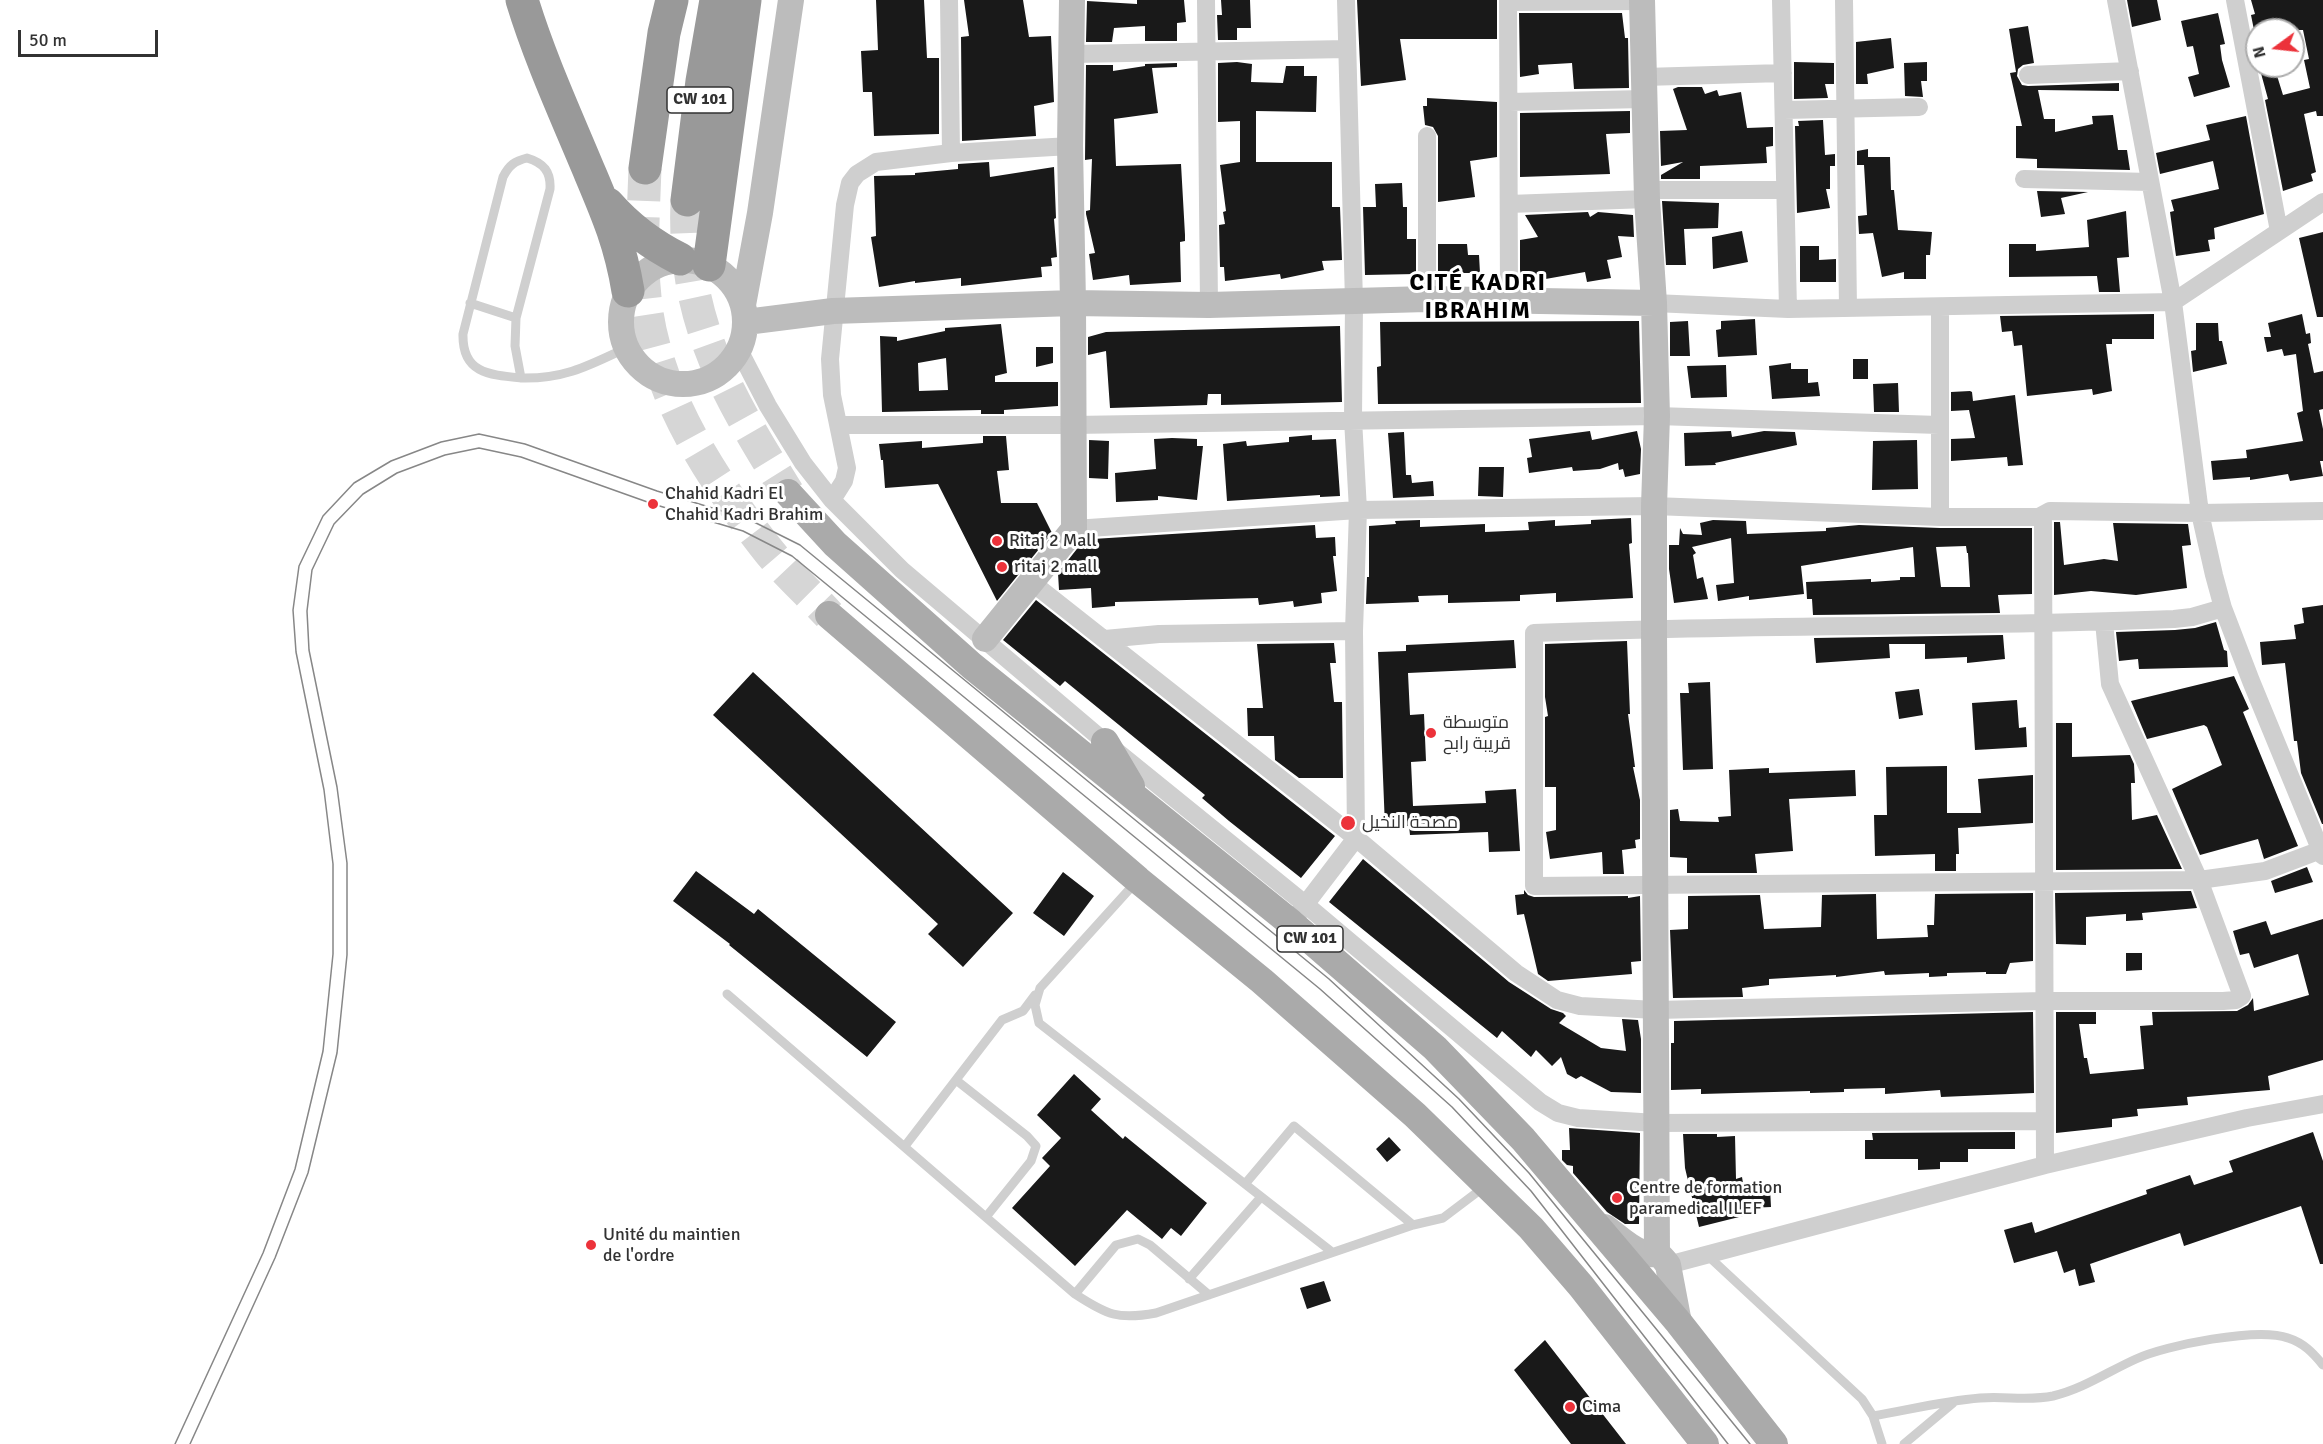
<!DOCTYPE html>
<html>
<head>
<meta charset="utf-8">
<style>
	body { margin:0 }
	#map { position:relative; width:2323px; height:1444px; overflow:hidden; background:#fff; font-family:Signika,sans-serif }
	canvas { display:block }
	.north { position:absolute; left:2245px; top:18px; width:60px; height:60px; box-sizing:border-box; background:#fff; border:2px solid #adadad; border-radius:50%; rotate:255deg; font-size:16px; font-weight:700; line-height:24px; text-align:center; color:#323232 }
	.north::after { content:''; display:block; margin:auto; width:21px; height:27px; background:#ec323a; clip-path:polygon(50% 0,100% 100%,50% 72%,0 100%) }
	.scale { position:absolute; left:18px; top:30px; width:140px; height:27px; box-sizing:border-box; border:3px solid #323232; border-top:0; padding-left:8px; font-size:18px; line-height:21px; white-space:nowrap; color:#323232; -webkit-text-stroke:4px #fff; paint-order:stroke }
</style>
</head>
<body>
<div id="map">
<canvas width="2323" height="1444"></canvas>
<div class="north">N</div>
<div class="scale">50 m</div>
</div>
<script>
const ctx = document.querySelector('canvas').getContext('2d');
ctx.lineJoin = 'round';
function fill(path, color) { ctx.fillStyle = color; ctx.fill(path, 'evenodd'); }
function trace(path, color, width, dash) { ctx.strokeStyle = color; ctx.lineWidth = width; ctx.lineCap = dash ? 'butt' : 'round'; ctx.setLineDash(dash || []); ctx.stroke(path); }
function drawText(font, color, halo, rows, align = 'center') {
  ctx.font = font + ' Signika,Cairo,sans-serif'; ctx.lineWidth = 6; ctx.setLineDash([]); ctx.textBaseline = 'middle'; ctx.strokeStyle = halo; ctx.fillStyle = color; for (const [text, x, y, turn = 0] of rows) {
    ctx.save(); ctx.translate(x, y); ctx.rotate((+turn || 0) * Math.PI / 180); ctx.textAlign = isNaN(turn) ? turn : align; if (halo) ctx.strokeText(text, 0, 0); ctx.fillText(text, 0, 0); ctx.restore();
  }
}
fill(new Path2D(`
	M876 0H924L927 58H939V134L874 136 872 92H863L861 51 878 50Z
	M964 0H1023L1029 37 1051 36 1054 102 1034 106 1036 136 962 141 961 37 969 36Z
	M1137 0H1184L1186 22 1177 23V41H1145V26L1114 28 1112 42H1086L1087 1 1137 4Z
	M1221 0H1250L1251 28H1237V40H1218L1217 15H1222Z
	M1357 0H1497V39H1400L1406 80 1361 86Z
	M2127 0H2157L2161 20 2132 27Z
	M2251 0H2323V116H2317L2316 111 2304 114 2316 172 2311 174 2313 181 2283 191 2265 100 2268 99 2259 66H2274L2283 95 2310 88 2304 60 2309 59 2303 30H2254L2251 15 2255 14Z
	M1519 13H1622L1625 38H1628L1629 88 1574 89 1572 63 1538 65 1539 74 1520 77Z
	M2218 13 2225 44 2220 45 2222 60 2230 87 2194 97 2188 77 2199 74 2193 46 2187 47 2181 21Z
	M2028 26 2034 63 2023 65 2018 69 2017 76 2022 85 2028 86 2119 83V91L2038 90 2044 119H2055V132L2093 124 2092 116 2113 115 2118 150H2127L2130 170 2037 168V159L2016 158V126H2022L2010 73 2016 72 2009 29Z
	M1891 38 1894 68 1867 74 1868 84H1856V42Z
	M1237 62 1252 64 1251 82 1283 83 1286 66H1304V76H1317L1316 112 1256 111V162H1332V207H1340L1342 260 1322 261 1324 270 1281 279 1280 274 1225 281 1224 267H1220L1219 225 1225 224 1223 212 1226 211 1220 165 1240 162V121L1218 122V63Z
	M1794 62 1834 63V84H1825L1828 98 1794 99Z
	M1927 62V81H1921L1923 97 1905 96 1904 63Z
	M1177 63V67L1152 68 1158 113 1114 119 1116 166 1181 164 1185 235V241L1180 242 1181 282 1130 285 1129 275 1093 280 1089 254 1095 253 1086 214V211L1090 210 1092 159 1085 160 1086 65H1113V71L1145 66V64Z
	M1678 87H1702L1705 94 1717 90 1719 96 1741 92 1747 128 1773 127V146L1766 147 1767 163 1700 166V179H1661V175L1683 162 1661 166 1660 131 1687 130 1673 89Z
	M1427 98 1497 102V157L1470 161 1475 197 1438 202V136L1433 127 1425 125 1423 106H1427Z
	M1630 111V133L1606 134 1610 174 1520 177V113Z
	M2246 116 2264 214 2214 228 2215 239 2208 240 2210 251 2176 256 2170 212 2174 211 2171 200 2219 189 2213 161 2160 174 2156 153 2210 140 2206 125Z
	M1823 120 1825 155 1835 154V166H1830V189H1826L1830 208 1797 213 1795 126H1799L1798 121Z
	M1868 149V157H1890L1891 190H1894L1898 230 1932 232 1930 255H1926V279H1904V272L1882 277 1873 233 1859 234 1858 216 1867 215 1864 165H1857V151Z
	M989 162 990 177 1054 167 1056 218 1054 219 1057 257 1051 258 1052 266 1041 267 1042 277 961 286V278L915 283V281L879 287 871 237 876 236 874 176 915 175V173L958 169V164Z
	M1402 183 1403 207H1407V239H1416V274L1365 275 1363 207H1376L1375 184Z
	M2037 191 2088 192 2061 198 2065 214 2041 217Z
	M1662 201 1719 203 1718 228 1684 229 1686 265H1666Z
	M2126 211 2129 257 2117 258 2120 292H2095H2099L2097 276 2009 277V244H2036V251L2089 247 2087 220Z
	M1588 212 1590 217 1598 212 1633 215 1634 237 1618 236 1622 257 1607 260 1611 278 1587 282 1585 272 1523 283 1520 270V240L1538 237 1525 215Z
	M1742 231 1748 262 1713 269 1712 237Z
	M2323 232V317H2317L2299 238Z
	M1438 244H1467L1468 255H1479L1480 273H1438Z
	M1800 246H1819V260L1836 259V282H1800Z
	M2154 314V339H2112V344H2106L2112 391 2093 395 2092 389 2027 396 2022 345 2014 346 2012 331 2002 332 2000 316Z
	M2302 314 2306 334 2310 333 2311 343 2308 344 2314 373 2323 371V409L2319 410 2323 429V461H2320L2323 476 2290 481 2288 474 2250 480V477L2213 480 2211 461 2247 458 2246 450 2303 441 2297 413 2303 411 2296 354 2284 356 2282 349 2267 352 2264 337H2271L2268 323Z
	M1755 319 1757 355 1718 357 1716 330 1721 329V321Z
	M1639 321 1641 403 1378 404 1377 367 1381 366 1380 322Z
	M1688 321 1690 356H1670V322Z
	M2196 323H2218L2219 341H2222L2227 364 2193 372 2191 351 2196 350Z
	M1001 324 1007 373 995 376V382H1058V406L1004 410V414H981V410L882 412 880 336 897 337V341L945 331V328ZM946 358 948 390 919 391 918 363Z
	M1340 326 1342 402 1221 405V394H1208L1207 405 1110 408 1106 351 1088 355V337L1106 332Z
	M1036 347H1053V363L1036 367Z
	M1853 359H1868V379H1853Z
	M1791 363V369H1808V383L1818 382 1820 396 1772 399 1769 366Z
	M1726 365 1727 397 1691 398 1687 366Z
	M1898 383 1899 412H1874L1873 384Z
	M1970 391 1972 392 1973 401 2015 395 2023 465 2008 466 2007 457 1951 461V439L1975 438 1969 410 1951 411V392Z
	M1590 431 1592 440 1637 431 1641 449 1640 474 1625 477 1623 469 1619 470 1618 463 1600 469 1573 471 1572 467 1529 473 1527 458 1532 457 1529 439Z
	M1731 431 1732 437 1764 431 1795 432 1797 445 1715 463 1716 465 1685 466 1684 433Z
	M1404 432 1406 475H1411L1412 483 1433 481 1434 496 1393 498 1388 433Z
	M1312 435V440L1336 439 1340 496 1320 497V495L1227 501 1223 444 1246 441 1247 446 1289 442V437Z
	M983 436H1006L1009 470 997 471 1001 503H1037L1052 533 997 601 938 484 885 488 883 460H881L879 444 922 441V448L983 443Z
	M1172 438 1197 439V446H1203L1197 500 1158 496V500L1116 502 1115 473 1156 469 1154 439Z
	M1089 440 1109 441 1108 479 1089 478Z
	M1917 440 1918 489 1872 490 1873 441Z
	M1479 467H1504L1503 497 1478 496Z
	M1631 518 1632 543 1629 544 1633 598 1556 602V593L1520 595V601L1448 603V595L1418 596 1419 602 1366 604 1367 577H1369V526L1396 524 1395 521 1420 520V527L1485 524V532L1529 530 1528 522 1555 520V526L1591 524V520Z
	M1713 520 1746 521 1747 534 1826 531V528L1859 525 1940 528H2032V594L1998 595 2000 613 1813 615 1812 599H1807L1806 582 1871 579V582L1900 580V577H1915L1913 547 1801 566 1804 594 1749 600V596L1718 601 1716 585 1734 583 1731 538 1692 547 1696 553 1693 555 1697 579 1703 577 1708 599 1674 603 1669 569V545H1679L1680 528 1683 534 1702 535 1700 523ZM1966 546 1967 553H1968L1970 587H1941L1936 547Z
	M2054 522H2060L2064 565 2104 559 2118 561 2113 523 2188 524 2191 545 2182 546 2187 588 2136 595 2091 591 2054 595Z
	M1315 525 1316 538 1335 537 1336 556H1333L1337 591 1321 593 1322 603 1294 607 1293 601 1259 605 1258 598 1115 602V606L1092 608 1091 588 1059 590 1058 573 1080 545 1094 544 1093 539Z
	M1036 600 1335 836 1301 878 1229 821 1202 798 1205 795 1065 681 1060 686 1003 640Z
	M2323 605V824H2322L2301 773 2297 741H2294L2285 663 2262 665 2260 642 2296 639 2294 625 2304 623 2302 608Z
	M2216 622 2224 650 2227 651 2228 667 2139 669 2138 659 2119 661 2116 632 2175 630 2195 628Z
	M2003 635 2005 659 1967 663V657L1925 659V644H1889L1890 658 1816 663 1814 638Z
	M1514 640 1516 668 1408 673 1410 715 1424 714 1426 761 1411 762 1413 806 1486 803 1485 791 1516 789 1520 851 1489 852 1488 832 1410 835 1409 826 1385 827 1378 652 1406 651V645Z
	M1627 641 1630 714H1628L1635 767H1633L1640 800V839L1635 840 1636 848 1622 850 1624 874H1603L1602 852 1550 859 1546 832 1556 830V787H1545V717L1548 716 1545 697V644Z
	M1334 643 1336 663H1330L1334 702H1342L1343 778H1299L1275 760 1274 736H1248L1247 708H1263L1257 644Z
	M753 672 1013 913 963 967 928 934 938 924 713 715Z
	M2234 676 2249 709 2243 712 2298 846 2264 859 2258 839 2200 855 2172 789 2222 765 2207 727 2204 725 2147 739 2131 701Z
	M1710 682 1713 769 1683 770 1680 693H1689L1688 683Z
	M1919 689 1923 715 1899 719 1895 692Z
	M2017 700 2019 728 2026 727 2027 747 1975 750 1972 703Z
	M2056 723H2072V757L2130 755 2134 764 2135 783H2131L2132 820 2157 815 2182 869 2056 870Z
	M1947 766V813H1981L1978 779 2033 775V823L1958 828 1959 854H1956V871H1935V854L1875 856 1874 815H1887L1886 767Z
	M1769 768V773L1855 770 1856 796 1789 799 1793 851 1755 854 1757 873H1687V858L1670 857V810L1678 809 1680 821 1719 822 1718 817 1731 816 1729 770Z
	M1363 859 1509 982 1551 1009 1563 1013 1566 1016 1559 1023 1601 1048 1626 1051 1622 1019 1638 1020 1641 1039V1093L1611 1092 1581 1076 1576 1079 1567 1074 1561 1057 1552 1066 1536 1050 1531 1057 1502 1031 1497 1038 1329 902Z
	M2307 867 2313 882 2275 893 2271 881Z
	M696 871 754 914 758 909 896 1022 867 1057 729 945 730 944 673 901Z
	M1063 872 1094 896 1064 936 1033 913Z
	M1524 890 1528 895 1534 897 1628 896V898L1640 896 1641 961 1631 962 1632 974 1548 981 1538 974 1524 914 1517 915 1515 895 1524 894Z
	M2191 891 2197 908 2142 913 2143 920 2126 921V914L2086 917V945L2056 944 2055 893Z
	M2033 893V961L2010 963 2006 974H1986V972L1947 973V976L1929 977V973L1885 975 1884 971 1836 977V975L1769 979V985L1742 988 1743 997 1673 998 1670 930 1688 929V896L1760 895 1764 929 1821 927 1822 895 1876 894 1877 939 1928 937 1927 925H1934L1935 894Z
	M2323 919V1060L2268 1076 2270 1090 2187 1097 2188 1105 2137 1109 2138 1116 2112 1119V1127L2056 1133V1012H2096V1024H2079L2084 1058H2087L2090 1074 2144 1069 2140 1026 2153 1025 2152 1012 2237 1011 2248 1005 2253 998 2254 1011 2309 995 2298 954 2254 968 2249 953 2240 955 2233 931 2266 921 2271 935Z
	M2126 953H2142V970L2126 971Z
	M2033 1012 2034 1093 1941 1097 1940 1090 1885 1094V1088L1844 1089V1092L1810 1093V1091L1701 1094V1089L1671 1090V1043H1674V1021Z
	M1074 1074 1101 1099 1091 1110 1123 1139 1125 1136 1207 1203 1181 1236 1171 1228 1162 1239 1127 1210 1075 1266 1012 1208 1050 1166 1042 1158 1061 1138 1037 1115Z
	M1569 1128 1640 1133 1639 1224H1625L1607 1212 1573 1173V1166L1567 1165 1562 1160V1150H1570Z
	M2015 1132V1149H1968V1162H1940V1169L1918 1170V1159H1865V1140H1873L1872 1133Z
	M2313 1132 2323 1161V1264H2320L2301 1206 2184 1246 2180 1233 2090 1264 2095 1282 2079 1286 2075 1269 2064 1273 2057 1251 2014 1263 2004 1230 2032 1222 2035 1233 2147 1194 2146 1190 2190 1175 2194 1185 2233 1172 2229 1161Z
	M1683 1134H1717V1137L1735 1136 1736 1179 1742 1177 1744 1189 1770 1188 1771 1207 1749 1208 1751 1214 1699 1227 1685 1168Z
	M1389 1137 1401 1150 1387 1162 1376 1149Z
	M1324 1281 1331 1301 1307 1309 1300 1288Z
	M1545 1340 1626 1444H1571L1514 1370Z`), '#191919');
trace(new Path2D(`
	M645 168C643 227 638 289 654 346 674 421 719 488 767 549 785 572 809 593 829 615
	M687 200C682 320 727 395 788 493`), '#d6d6d6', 33, [33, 16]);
trace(new Path2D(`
	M527 158C544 163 551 172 550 189L516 318 515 346 521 378C489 375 462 373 463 334L503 177C509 165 515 161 527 158Z
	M470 303 516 318
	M521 378C564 379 588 366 626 348
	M1136 882 1040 988 1035 1005 1039 1023 1332 1252
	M727 994 1075 1294C1107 1315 1118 1320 1156 1313L1413 1225 1294 1126 1245 1184
	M956 1080 1027 1136 1036 1146 1031 1161 986 1217
	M905 1146 1002 1020 1023 1011 1035 995
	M1413 1225 1443 1218 1484 1187
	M1707 1255 1862 1399 1873 1416 1882 1444
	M1189 1279 1261 1197
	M1075 1294 1116 1245 1138 1239 1150 1245 1209 1295
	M1873 1416C1908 1410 1944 1401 1980 1398 2005 1396 2029 1401 2053 1396 2083 1389 2109 1371 2136 1359 2166 1345 2258 1327 2288 1338 2304 1343 2313 1353 2323 1365
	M1904 1444 1953 1403`), '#cfcfcf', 9);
trace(new Path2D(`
	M949 0 951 153
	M1206 0 1209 305
	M1508 0 1509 301
	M1781 0 1788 309
	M1844 0 1848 308
	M2116 0 2173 302 2200 513 2214 575 2223 608 2251 681 2323 856
	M2235 0 2279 231
	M1508 2 1642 1
	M1072 54 1347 49
	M2028 75 2130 71
	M1644 77 1783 73
	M1509 102 1644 99
	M1784 110 1919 107
	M2024 179 2150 182
	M1646 190H1785
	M1509 204 1647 199
	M1427 299V136
	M1654 303 1788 309 2173 302 2323 202
	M1940 307V517
	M739 350 768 406 803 463 832 500 902 570 1105 742 1305 904 1540 1102 1558 1113 1578 1118 1656 1123 2044 1121
	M839 425H1073L1657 416 1939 425
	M832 500 844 481 847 468 832 395 830 359 845 205 850 183 857 174 876 162 951 153 1070 146
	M2043 515 2045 1165
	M1074 529 1358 510 1654 506 1940 517H2039L2050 511 2200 513 2323 511
	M1030 581 1356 838 1516 973 1557 1000 1580 1006 1656 1010 2044 1001H2223L2236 1000 2242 996 2199 880 2110 684 2104 622
	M2223 608 2192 617 2174 619C1961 628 1747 624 1534 633V886L2199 880 2265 871 2321 850
	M1105 639 1159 634 1354 631
	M1298 914 1356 838 1354 631 1358 510 1353 419 1354 302 1346 0
	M1668 1265 2045 1165 2247 1118 2323 1104`), '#cfcfcf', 18);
trace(new Path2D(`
	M1642 0 1647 199 1654 303 1657 416 1654 506V628L1657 1253
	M621 322a62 62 0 1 1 124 0a62 62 0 1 1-124 0Z
	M743 305 760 213 791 0
	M746 322 833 311 1073 303 1209 305 1427 299 1654 303
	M985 639 1074 529 1073 303 1070 146 1072 0
	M1605 1227C1616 1235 1628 1247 1641 1252 1656 1258 1656 1248 1668 1265L1679 1323`), '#bcbcbc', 26);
trace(new Path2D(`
	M788 493 835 544 972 666 1291 923 1435 1048 1523 1139 1679 1323 1774 1444
	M829 615 1138 880 1262 981 1415 1115 1531 1228 1581 1286 1705 1444
	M1105 742 1131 786`), '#aaa', 28);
trace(new Path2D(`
	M522 0C539 56 564 111 587 166 606 211 620 242 628 291
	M645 168 664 33 672 0
	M687 200 702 81 716 0
	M608 204C629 228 652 245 680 259
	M709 265 745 0`), '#999', 33);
trace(new Path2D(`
	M175 1444 263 1253 295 1169 323 1051 333 954V864L324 790 296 652 293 610 299 566 323 516 354 483 391 461 441 442 479 434 525 444 657 491 748 519 800 545 1329 979 1459 1099 1529 1173 1750 1444
	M190 1444 275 1258 308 1173 337 1053 347 955V863L337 787 309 650 307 611 312 570 334 524 363 494 397 473 445 455 479 448 521 457 653 504 743 531 792 556 1320 989 1452 1107 1531 1191 1728 1444`), '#878787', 1.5);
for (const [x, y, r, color] of [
	[653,504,6,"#ec323a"],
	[997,541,6,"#ec323a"],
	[1002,567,6,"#ec323a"],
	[1431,733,6,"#ec323a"],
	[1348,823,8,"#ec323a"],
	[1617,1198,6,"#ec323a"],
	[591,1245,6,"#ec323a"],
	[1570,1407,6,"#ec323a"]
]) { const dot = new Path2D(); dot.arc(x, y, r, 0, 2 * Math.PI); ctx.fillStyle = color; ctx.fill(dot); trace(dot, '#fff', 2); }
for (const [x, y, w] of [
	[700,100,66],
	[1310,939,66]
]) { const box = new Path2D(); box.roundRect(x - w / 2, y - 13, w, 26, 4.5); ctx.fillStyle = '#fff'; ctx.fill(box); trace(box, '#323232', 1.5); }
drawText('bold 16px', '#323232', null, [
	["CW 101",700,100],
	["CW 101",1310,939]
]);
drawText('18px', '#323232', '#fff', [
	["Chahid Kadri El",665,494],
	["Chahid Kadri Brahim",665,515],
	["Ritaj 2 Mall",1009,541],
	["ritaj 2 mall",1014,567],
	["متوسطة",1443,723],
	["قريبة رابح",1443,744],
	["مصحة النخيل",1362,823],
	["Centre de formation",1629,1188],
	["paramedical ILEF",1629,1209],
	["Unité du maintien",603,1235],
	["de l'ordre",603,1256],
	["Cima",1582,1407]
], 'left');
ctx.letterSpacing = '1.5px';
drawText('bold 24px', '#000', '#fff', [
	["CITÉ KADRI",1478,284],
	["IBRAHIM",1478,312]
]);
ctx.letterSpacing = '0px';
</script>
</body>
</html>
